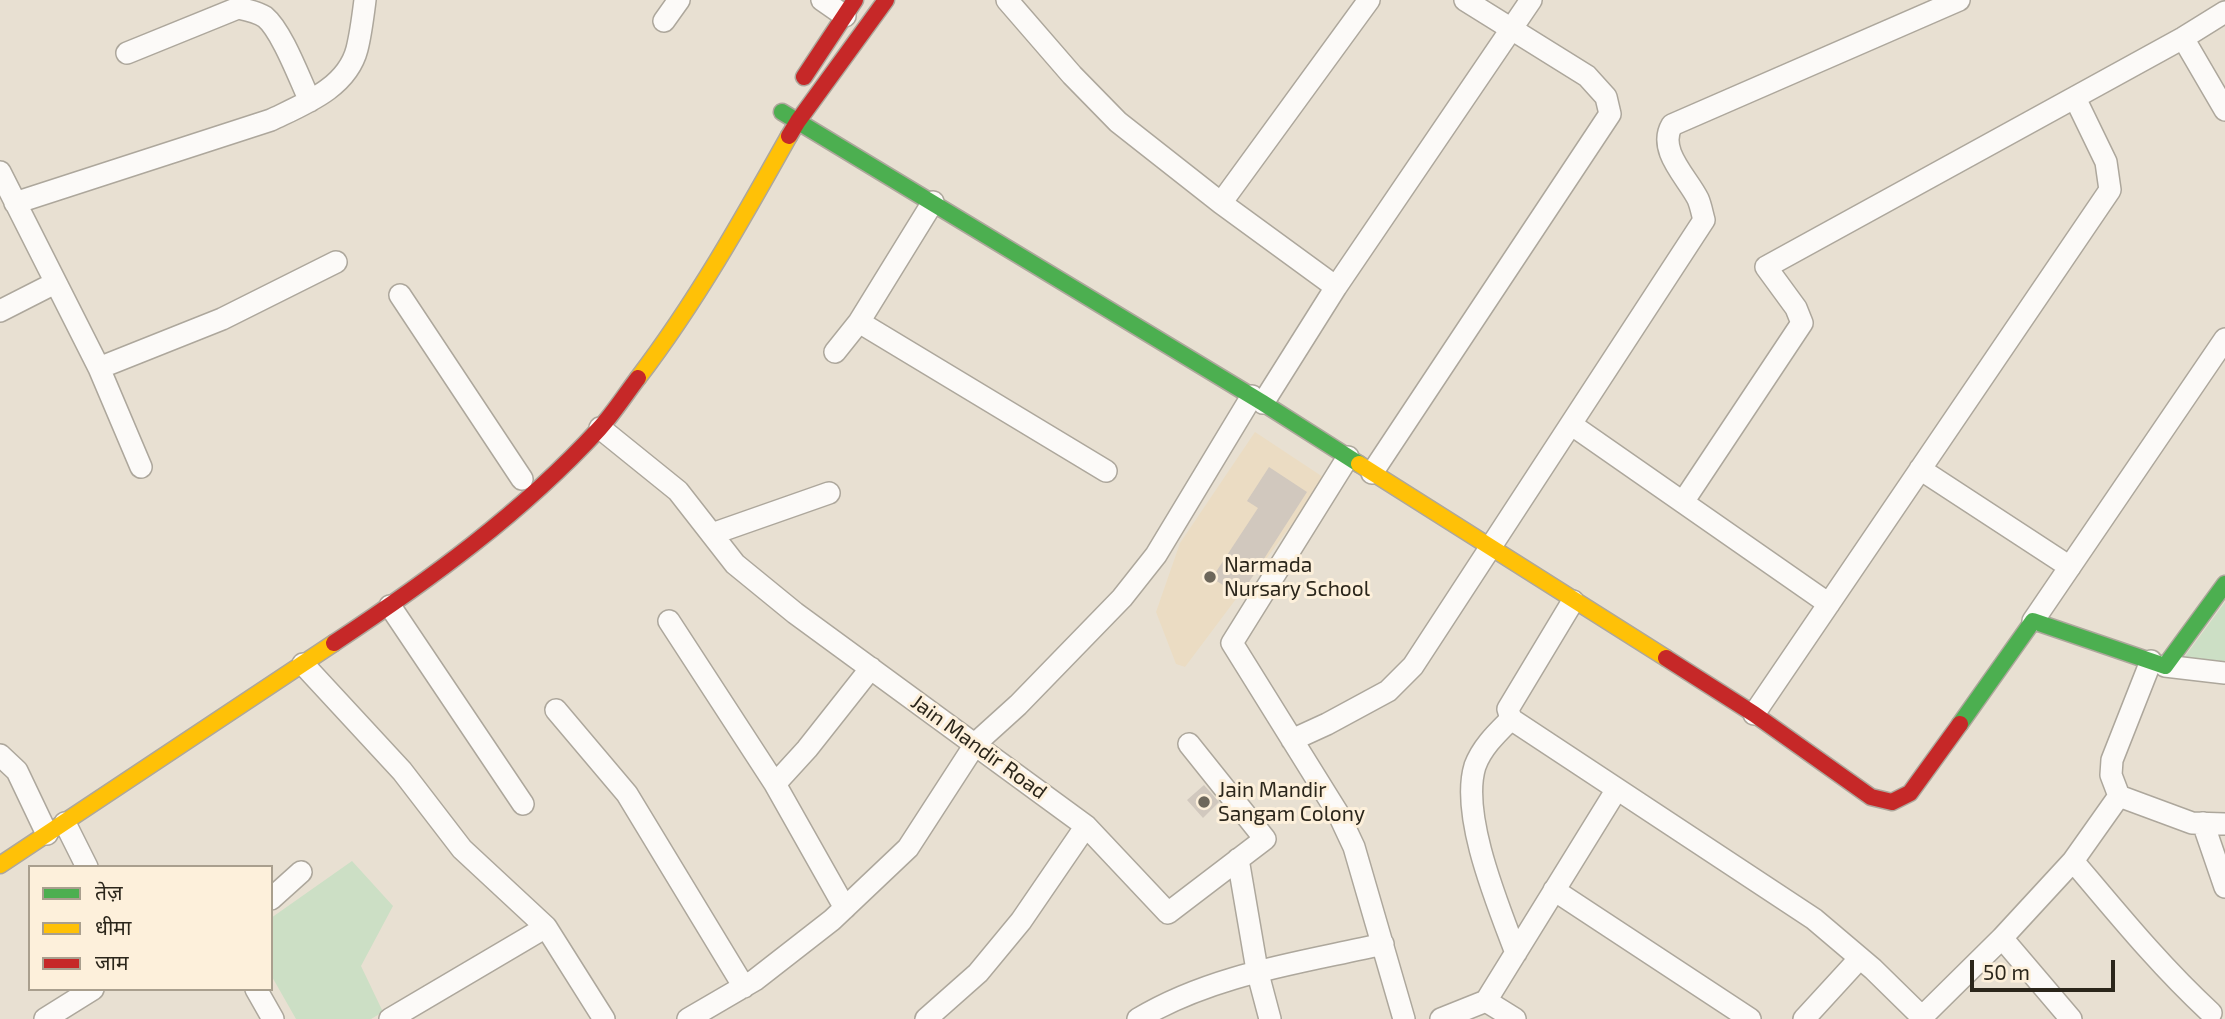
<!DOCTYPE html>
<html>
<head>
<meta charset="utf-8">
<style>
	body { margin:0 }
	#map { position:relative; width:2225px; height:1019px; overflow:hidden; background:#e8e0d2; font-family:"Exo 2","Noto Sans Devanagari",sans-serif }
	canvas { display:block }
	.legend { position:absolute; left:28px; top:865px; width:245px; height:126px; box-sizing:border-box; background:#fdf0db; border:2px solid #a99f8e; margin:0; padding:9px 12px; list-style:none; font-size:21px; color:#2b261b }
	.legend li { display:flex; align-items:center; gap:14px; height:35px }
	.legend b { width:35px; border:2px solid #a99f8e }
	.scale { position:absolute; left:1970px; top:960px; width:145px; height:32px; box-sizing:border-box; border:4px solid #2b261b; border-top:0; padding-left:9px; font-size:21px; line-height:24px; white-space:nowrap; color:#2b261b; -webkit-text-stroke:5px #fdf0db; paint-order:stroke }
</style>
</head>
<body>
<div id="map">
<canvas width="2225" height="1019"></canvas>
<ul class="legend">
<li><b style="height:9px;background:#4caf50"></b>तेज़</li>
<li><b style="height:9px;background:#ffc107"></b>धीमा</li>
<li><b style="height:9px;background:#c62828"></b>जाम</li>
</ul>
<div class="scale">50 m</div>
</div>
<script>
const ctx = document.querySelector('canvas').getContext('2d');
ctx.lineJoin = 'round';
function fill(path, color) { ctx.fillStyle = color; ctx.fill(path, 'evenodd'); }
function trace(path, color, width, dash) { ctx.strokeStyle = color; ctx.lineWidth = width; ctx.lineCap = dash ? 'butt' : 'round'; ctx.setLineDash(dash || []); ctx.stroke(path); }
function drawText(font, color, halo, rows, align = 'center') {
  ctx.font = font + ' "Exo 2",sans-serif'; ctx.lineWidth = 6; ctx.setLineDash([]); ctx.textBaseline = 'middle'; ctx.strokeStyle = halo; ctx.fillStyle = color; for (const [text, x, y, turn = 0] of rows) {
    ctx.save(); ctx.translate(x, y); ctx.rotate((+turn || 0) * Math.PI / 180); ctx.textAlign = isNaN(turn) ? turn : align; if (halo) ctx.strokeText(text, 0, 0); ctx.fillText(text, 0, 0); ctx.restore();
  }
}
fill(new Path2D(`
	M1255 432 1326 479 1185 667 1176 664 1156 612 1180 543Z`), '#ebdcc3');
fill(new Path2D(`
	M2225 602V664L2180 663Z
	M352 861 393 906 361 966 383 1012 371 1019H296L271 975V918Z`), '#ccdfc5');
fill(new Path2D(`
	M1269 467 1307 492 1240 596 1212 578 1258 508 1247 501Z
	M1204 785 1219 802 1203 818 1187 800Z`), '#d1c8be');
const street = new Path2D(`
	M822 0 845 16
	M1007 0 1072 75 1118 122 1221 203 1336 287
	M664 21 679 0
	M2183 38 2225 110
	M127 53 238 8C247 10 257 12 265 17 282 31 300 80 310 101
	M0 172 99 368 141 467
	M15 203 271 120C304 104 347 88 357 49 361 33 363 16 365 0
	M1221 203 1369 0
	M400 295 522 479
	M0 311 55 283
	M859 322 1106 471
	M835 352 859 322 933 202
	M99 368 222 319 336 262
	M1263 403 1336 287 1531 0
	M1572 425 1829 604
	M600 428 678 491 735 564 795 613 1086 826 1168 913 1265 839 1189 744
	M1348 457 1232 643 1339 815 1354 847 1404 1019
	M1920 469 2070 567
	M1372 473 1610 114 1606 97 1587 76 1465 0
	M1683 502 1802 323 1796 308 1766 267 2183 38 2225 12
	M712 534 829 493
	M1573 601 1508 709 1511 719 1814 919 1873 969 1922 1017
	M390 606 523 804
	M669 621 775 784
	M2033 621 2225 339
	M2151 661 2112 760 2111 775 2119 796 2192 823 2225 824
	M303 664 402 771 462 849 546 927
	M2165 666 2225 673
	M556 710 627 794 744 987
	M1754 714 2110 190 2106 162 2075 98
	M1511 719C1497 733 1482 747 1475 766 1460 815 1498 905 1516 953
	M1292 740 1327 724 1388 691 1413 666 1704 220C1702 213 1701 206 1698 199 1687 177 1657 150 1672 125L1959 0
	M0 755 17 771 47 834
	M65 823 87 867
	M2203 823 2225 887
	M1238 859 1257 970 1270 1019
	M2073 861C2117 913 2160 966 2211 1013
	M1554 890 1750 1019
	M271 899 301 872
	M845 908 775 784 807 749 871 668
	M2002 938 2071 1019
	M256 989 273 1019
	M1486 1001 1515 1019
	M45 1019 93 989
	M390 1019 546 927 604 1019
	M688 1019 755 980 832 920 908 848 976 743 1018 705 1122 598 1156 555 1252 396
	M926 1019 978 973 1021 921 1086 826
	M1138 1019C1213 974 1300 963 1383 944
	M1441 1019 1486 1001 1617 789
	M1804 1019 1860 958
	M1920 1019 2002 938 2073 861 2119 796`);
const fast = new Path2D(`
	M782 112 1263 403 1359 464
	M1960 724 2033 621 2165 666 2225 584`);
const slow = new Path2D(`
	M638 378C696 302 742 220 789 136
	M1359 464 1666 658
	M0 865 334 643`);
const jam = new Path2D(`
	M804 77 855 0
	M789 136 798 121 886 0
	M334 643C428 581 522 513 599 429 613 414 625 395 638 378
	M1666 658 1754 714 1871 797 1892 802 1910 793 1960 724`);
trace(street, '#ada79c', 24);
trace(fast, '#ada79c', 19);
trace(slow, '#ada79c', 19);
trace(jam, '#ada79c', 19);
trace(street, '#fcfaf8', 21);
trace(fast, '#4caf50', 16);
trace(slow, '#ffc107', 16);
trace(jam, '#c62828', 16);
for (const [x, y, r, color] of [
	[1210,577,7,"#6d675b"],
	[1204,802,7,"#6d675b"]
]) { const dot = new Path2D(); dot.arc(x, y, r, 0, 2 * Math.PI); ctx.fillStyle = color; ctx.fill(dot); trace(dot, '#fdf0db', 2.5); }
drawText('21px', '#2b261b', '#fdf0db', [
	["Narmada",1224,565],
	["Nursary School",1224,589],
	["Jain Mandir",1218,790],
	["Sangam Colony",1218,814]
], 'left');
drawText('21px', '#2b261b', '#fdf0db', [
	["Jain Mandir Road",979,747,36]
]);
</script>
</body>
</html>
